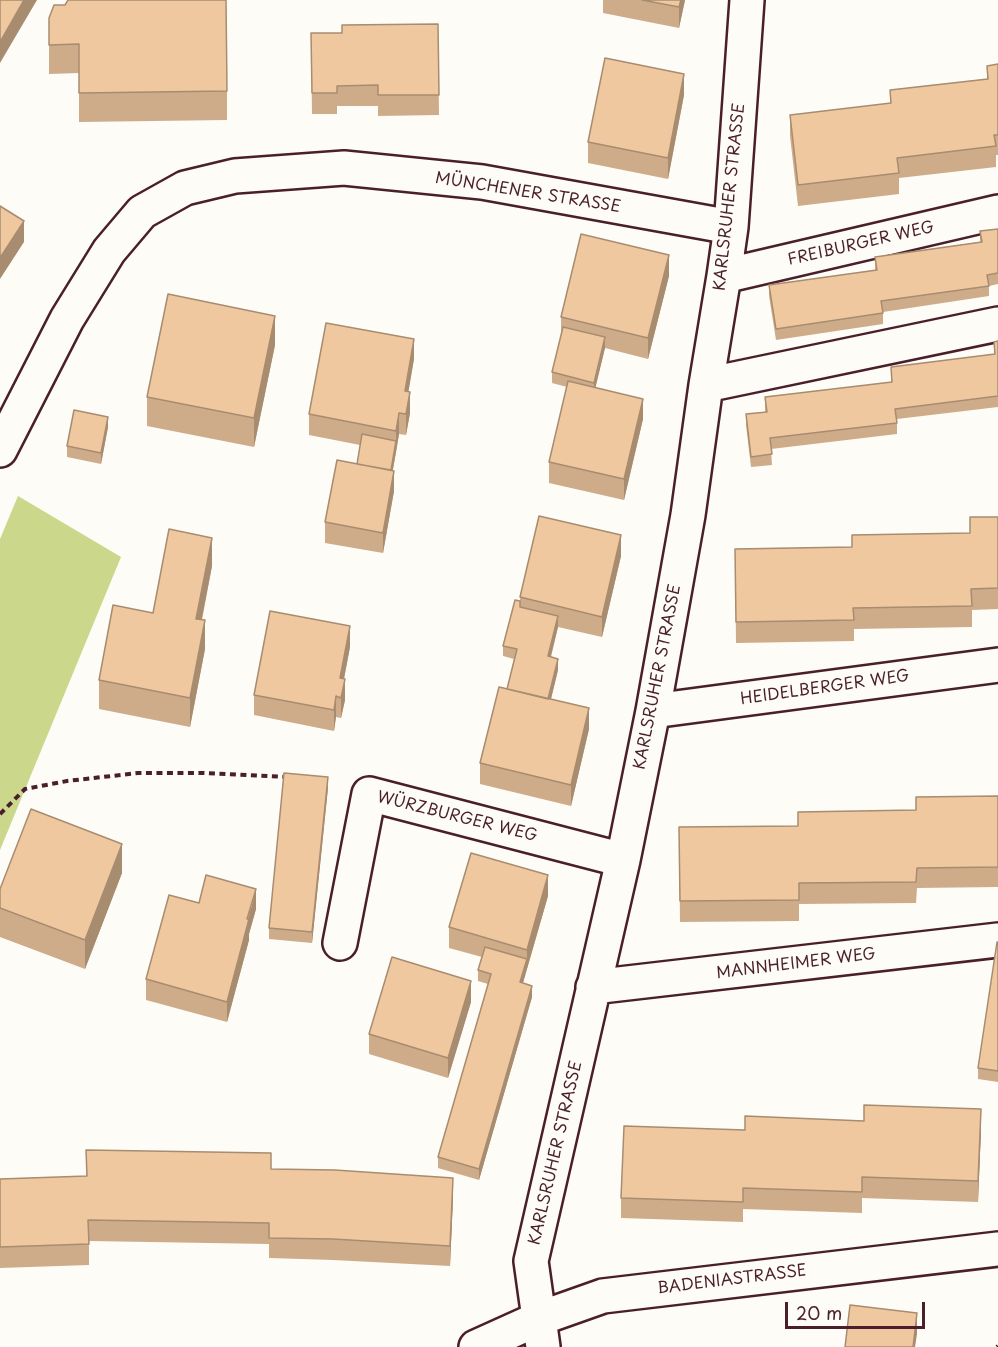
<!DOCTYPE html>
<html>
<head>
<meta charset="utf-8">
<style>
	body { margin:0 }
	#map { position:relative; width:998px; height:1347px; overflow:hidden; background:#fdfcf7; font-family:"Playpen Sans",sans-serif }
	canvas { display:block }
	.scale { position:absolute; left:785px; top:1302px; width:140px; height:27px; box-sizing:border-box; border:3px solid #4a1f2b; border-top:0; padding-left:8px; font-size:18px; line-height:21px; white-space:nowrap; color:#4a1f2b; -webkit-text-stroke:4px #fdfcf7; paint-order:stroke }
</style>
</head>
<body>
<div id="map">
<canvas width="998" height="1347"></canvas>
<div class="scale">20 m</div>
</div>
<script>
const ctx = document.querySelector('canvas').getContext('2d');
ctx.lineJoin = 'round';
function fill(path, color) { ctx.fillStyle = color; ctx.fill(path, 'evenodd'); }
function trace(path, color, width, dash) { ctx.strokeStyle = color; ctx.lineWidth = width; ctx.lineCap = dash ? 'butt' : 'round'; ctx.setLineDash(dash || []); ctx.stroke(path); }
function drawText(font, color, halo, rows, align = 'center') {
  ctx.font = font + ' "Playpen Sans",sans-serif'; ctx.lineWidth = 4.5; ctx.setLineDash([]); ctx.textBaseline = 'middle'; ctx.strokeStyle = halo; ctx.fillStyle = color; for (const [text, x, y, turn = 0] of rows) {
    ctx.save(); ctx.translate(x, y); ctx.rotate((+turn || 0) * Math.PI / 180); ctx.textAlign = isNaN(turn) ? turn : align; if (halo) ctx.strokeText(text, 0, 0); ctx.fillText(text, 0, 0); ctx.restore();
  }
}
fill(new Path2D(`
	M18 496 121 557 0 850V539Z`), '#cbd78a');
const minor = new Path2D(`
	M724 276 998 212
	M706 385 998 324
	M0 450 67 319 109 251 142 212 185 188 235 176 344 168 482 182 731 227
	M653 711 998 665
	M340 943 369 794 623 860
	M593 987 998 940
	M476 1347 538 1319 603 1296 998 1249
	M543 1347 531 1261 623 860 653 711 688 515 706 385 724 276 731 227 747 0`);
trace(minor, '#4a1f2b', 38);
trace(new Path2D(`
	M0 814 25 789 67 781 138 773H202L289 777
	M997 1347 998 1346`), '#4a1f2b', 4, [6, 4.5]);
trace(minor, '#fdfcf7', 33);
fill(new Path2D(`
	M603 0H685L679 28 603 13Z
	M65 5 227 91V120L79 122V73L49 74V18Z
	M438 24 439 115 378 116V106H337V114H312L311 33H342Z
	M998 64V155H996V167L899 178V194L798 206 790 136V115L890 104V90L987 79V66Z
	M684 95 668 179 588 163V142Z
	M998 229V284L989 286V296L883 312V324L776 340 769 296V285L875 270V257L980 242V231Z
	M669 276 648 359 605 348 595 387 643 419 624 500 549 483V462L567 387 552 383V372L561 337V317Z
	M998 341V407L897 419V434L771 449 772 465 751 467 746 425V414L765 412V397L891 382V367L994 354V342Z
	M275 345 254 447 147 426V397Z
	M414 359 408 392 410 413 406 435 399 434 393 470 394 491 383 553 325 543V522L357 464 360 445 309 435V414Z
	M108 427 101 464 67 457V446Z
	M998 517V609L972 610V627L854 629V641L736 643 735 549 852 547 970 533Z
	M621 556 602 637 558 627 551 657 558 670 551 699 589 729 571 806 480 784V763L507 689 514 659 503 656V646L520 601V597Z
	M212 566 202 620 205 649 190 727 99 709V680L153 613Z
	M350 647 344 679 345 700 341 718 336 717 334 731 254 715V695Z
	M328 788 312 943 269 939V928Z
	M998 796V887L917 888 916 903 799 904V921L680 922 679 827 798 826 916 810Z
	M122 873 85 969 0 937V889Z
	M548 896 523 983 532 997 479 1180 438 1168V1157L488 984 478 981V970L482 957 449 948V927Z
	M199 903 256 909 249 934V940L227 1022 146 1000V979Z
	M998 942V1082L978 1079V1068Z
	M471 1002 448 1078 369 1054V1034Z
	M745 1130H981L978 1202 862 1198V1213L743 1209V1222L621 1218V1198Z
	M86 1150 271 1169 453 1198 450 1266 333 1260 269 1258V1244L89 1241V1265L0 1268V1179L86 1176Z`), '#ceac8a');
fill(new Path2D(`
	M24 0H37L0 63V42Z
	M681 0H685L679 28V7Z
	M684 74V95L668 179V158Z
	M24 221V242L0 279V258Z
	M669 255V276L648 359V338Z
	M275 316V345L254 447V418Z
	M605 337V348L594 394V383Z
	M414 339V359L405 412V391Z
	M410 392V413L406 435V414Z
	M643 399V419L624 500V479Z
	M399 413V434L396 452V431Z
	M108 417V427L101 464V453Z
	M396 441V452L389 490V479Z
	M394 471V491L383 553V533Z
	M621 535V556L602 637V617Z
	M212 538V566L196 648V619Z
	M558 616V627L548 667V656Z
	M205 620V649L190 727V698Z
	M350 626V647L340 699V678Z
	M558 659V670L546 719V708Z
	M345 679V700L341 718V698Z
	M336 696V717L334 731V710Z
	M589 708V729L571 806V785Z
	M328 777V788L312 943V932Z
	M122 844V873L85 969V940Z
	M548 875V896L520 993V982L527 959V950Z
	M256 889V909L249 934V940L227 1022V1002Z
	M471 981V1002L448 1078V1058Z
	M532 986V997L479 1180V1169Z
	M981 1109V1130L978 1202V1181Z
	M453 1178V1198L450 1266V1246Z
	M917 1313V1334L915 1347H913Z`), '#a88c70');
const building = new Path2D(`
	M0 0H24L0 42Z
	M68 0H226L227 91 79 93V44L49 45V18L54 5H65Z
	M642 0H681L679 7Z
	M438 24 439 95H378V85L337 86V93H312L311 33H342V25Z
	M605 58 684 74 668 158 588 142Z
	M998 64V135H994L996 146 897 158 899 173 798 185 790 115 891 103 890 90 988 79 987 66Z
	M0 206 24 221 0 258Z
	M998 229V273L987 275 989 286 881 301 883 313 776 329 769 285 877 270 875 257 982 242 980 231Z
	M581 234 669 255 648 338 561 317Z
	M168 294 275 316 254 418 147 397Z
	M326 323 414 339 405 391 410 392 406 414 399 413 396 431 309 414Z
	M563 327 605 337 594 383 552 372Z
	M998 341V396L895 409 897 423 770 438 772 454 751 457 746 414 767 412 765 397 892 382 891 367 995 354 994 342Z
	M568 381 643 399 624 479 549 462Z
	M74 410 108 417 101 453 67 446Z
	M362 434 396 441 391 470 357 464Z
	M337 460 394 471 383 533 325 522Z
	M539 516 621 535 602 617 520 597Z
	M970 517H998V588L971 589 972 606 853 608 854 620 736 622 735 549 852 547V535L970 533Z
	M169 529 212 538 196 619 205 620 190 698 99 680 113 605 153 613Z
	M515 600 520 601V607L558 616 548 656 558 659 548 699 507 689 517 649 503 646Z
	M270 611 350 626 340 678 345 679 341 698 336 696 334 710 254 695Z
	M499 687 589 708 571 785 480 763Z
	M284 773 328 777 312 932 269 928Z
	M998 796V867L917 868 916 882 799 883V900L680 901 679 827 798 826V812L916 810V797Z
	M31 809 122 844 85 940 0 908V889Z
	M471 853 548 875 527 950 449 927Z
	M206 875 256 889 247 919H249L227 1002 146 979 169 895 199 903Z
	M997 942H998V1071L978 1068Z
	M485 947 527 959 520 982 532 986 479 1169 438 1157 491 974 478 970Z
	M392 957 471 981 448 1058 369 1034Z
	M864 1105 981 1109 978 1181 862 1177V1192L743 1188V1202L621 1198 624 1126 745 1130V1116L864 1121Z
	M86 1150 271 1153V1169L335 1170 453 1178 450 1246 333 1239 269 1238V1223L88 1220 89 1244 0 1247V1179L87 1176Z
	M850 1305 917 1313 913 1347H845Z`);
fill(building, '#f0c8a0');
trace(building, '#a88c70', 1.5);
drawText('16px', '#4a1f2b', '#fdfcf7', [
	["MÜNCHENER STRASSE",528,193,9],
	["KARLSRUHER STRASSE",730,197,-84],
	["FREIBURGER WEG",861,244,-13],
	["KARLSRUHER STRASSE",658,677,-79],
	["HEIDELBERGER WEG",825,688,-8],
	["WÜRZBURGER WEG",457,817,14],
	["MANNHEIMER WEG",796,964,-7],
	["KARLSRUHER STRASSE",556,1153,-77],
	["BADENIASTRASSE",732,1280,-7]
]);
</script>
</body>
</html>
